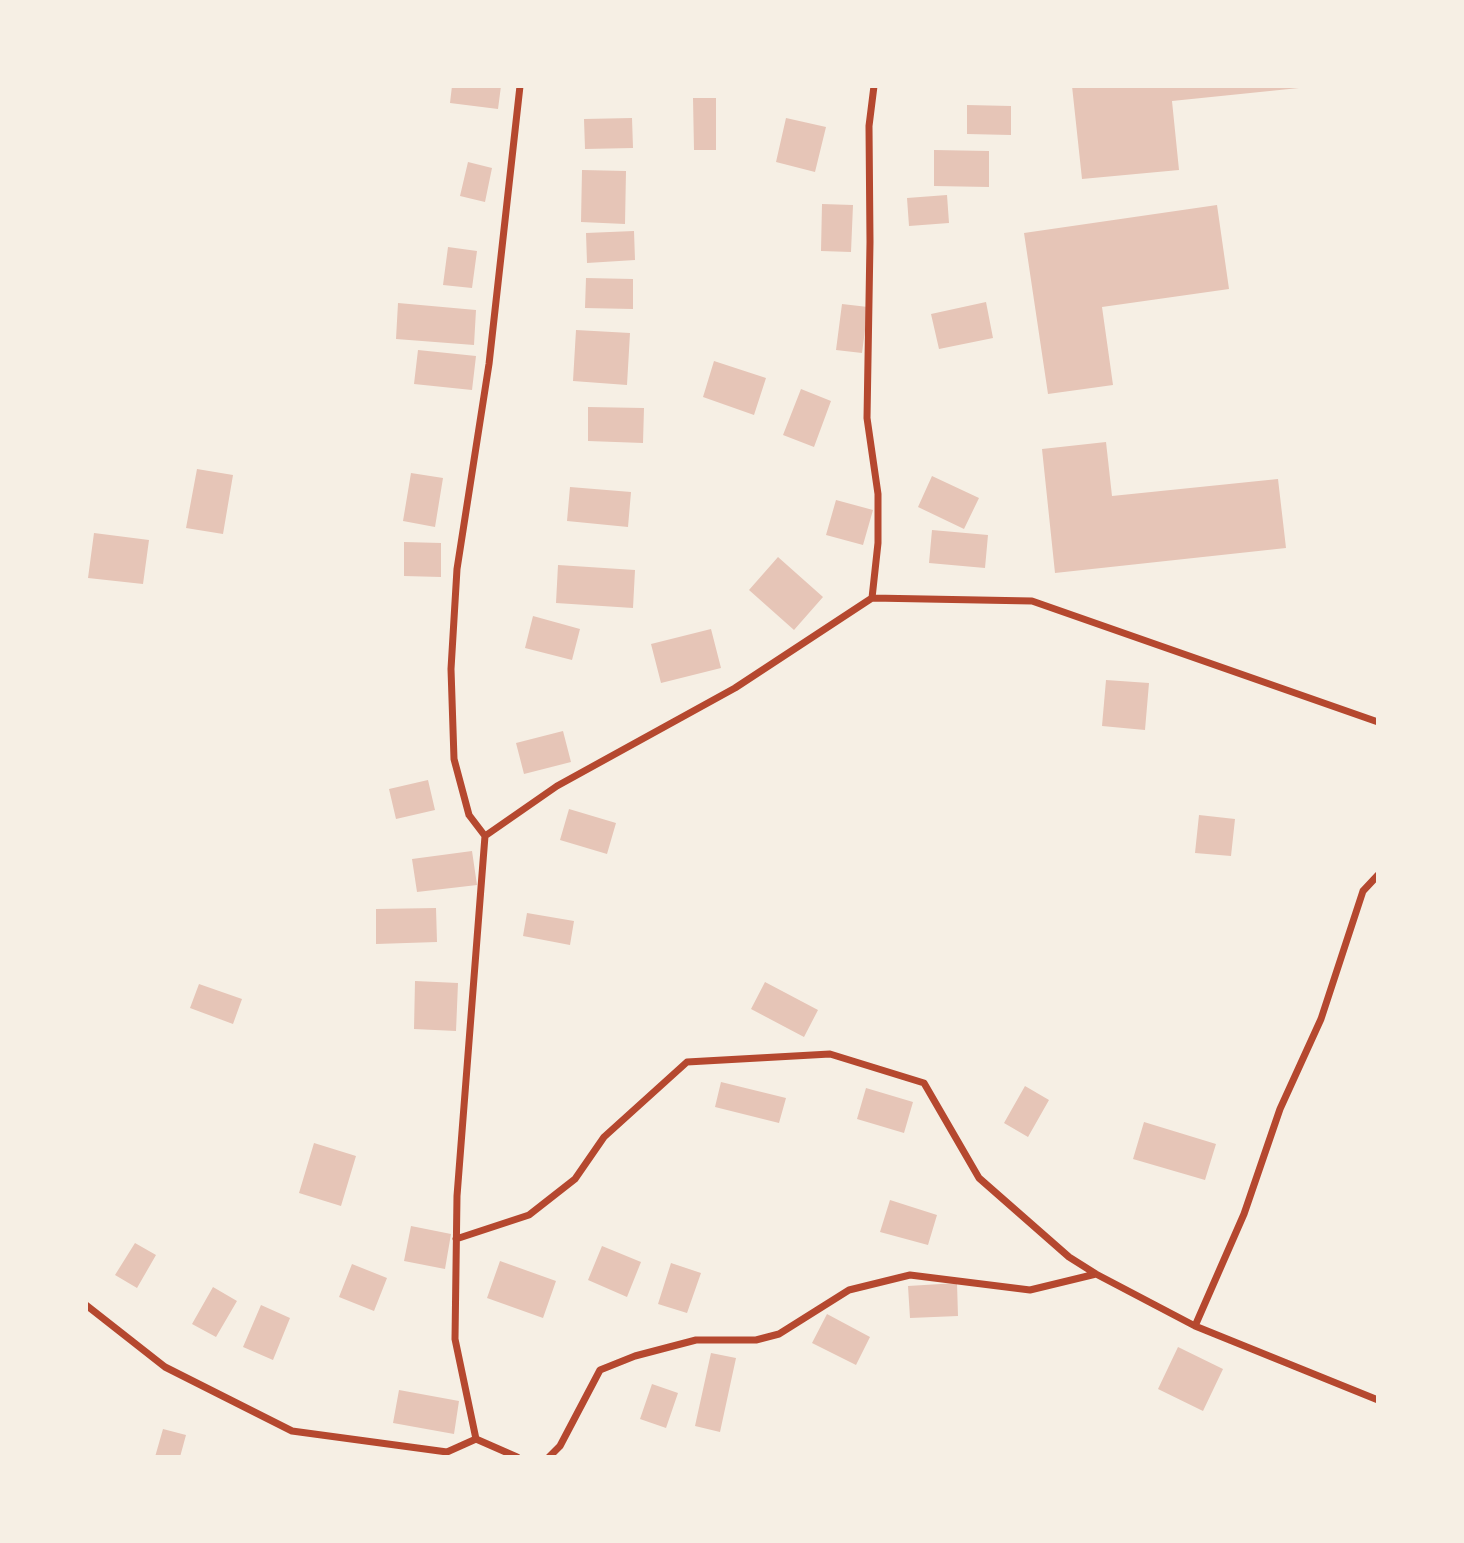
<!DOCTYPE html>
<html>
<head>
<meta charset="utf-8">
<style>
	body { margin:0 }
	#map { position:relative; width:1464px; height:1543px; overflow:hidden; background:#f6efe4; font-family:"Exo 2",sans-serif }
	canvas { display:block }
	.frame { position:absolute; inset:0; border:88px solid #f6efe4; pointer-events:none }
</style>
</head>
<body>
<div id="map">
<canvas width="1464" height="1543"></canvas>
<div class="frame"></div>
</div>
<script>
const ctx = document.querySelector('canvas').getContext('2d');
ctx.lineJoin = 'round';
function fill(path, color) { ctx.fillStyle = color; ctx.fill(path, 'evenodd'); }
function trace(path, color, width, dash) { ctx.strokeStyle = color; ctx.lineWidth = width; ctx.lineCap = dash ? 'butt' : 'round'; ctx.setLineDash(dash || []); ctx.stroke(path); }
fill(new Path2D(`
	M452 86H501L498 109 450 103Z
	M1072 86H1299V88L1172 101 1179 170 1082 179Z
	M693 98H716V150H694Z
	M967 105 1011 106V135L967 134Z
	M632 118 633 148 585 149 584 119Z
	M786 118 826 127 815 172 776 162Z
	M934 150 989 151V187L934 186Z
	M468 162 492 168 485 202 460 196Z
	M582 170 626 171 625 224 581 222Z
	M947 195 949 223 909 226 907 198Z
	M822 204 853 205 851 252 821 251Z
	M1217 205 1229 289 1102 307 1113 385 1048 394 1024 233Z
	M634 231 635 260 587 263 586 233Z
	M448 247 477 251 472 288 443 285Z
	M586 278 633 279V309L585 308Z
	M986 302 993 338 939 349 931 314Z
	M398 303 476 310 474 345 396 339Z
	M842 304 868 307 862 353 836 350Z
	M576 330 630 333 627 385 573 381Z
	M418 350 476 356 472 390 414 384Z
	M714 361 766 378 754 415 703 397Z
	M801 389 831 401 814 447 783 435Z
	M588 407 644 408 643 443 588 441Z
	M1106 442 1112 496 1278 479 1286 548 1055 573 1042 449Z
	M197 469 233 475 223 534 186 528Z
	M411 473 443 478 435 527 403 521Z
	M932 476 979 498 964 529 918 507Z
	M570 487 631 492 628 527 567 521Z
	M836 500 873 510 863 545 826 535Z
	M932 530 988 535 985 568 929 563Z
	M94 533 149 540 143 584 88 578Z
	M404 542 441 543V577L404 576Z
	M778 557 823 597 794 630 749 590Z
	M558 565 635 570 633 608 556 603Z
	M533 616 580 629 572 660 525 648Z
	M711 629 721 668 661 683 651 644Z
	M1106 680 1149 683 1145 730 1102 726Z
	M563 731 571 762 524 774 516 743Z
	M428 780 435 810 396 819 389 789Z
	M569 809 616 823 607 854 560 840Z
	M1199 815 1235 819 1231 856 1195 853Z
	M472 851 477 885 417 892 412 859Z
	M436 908 437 942 376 944V909Z
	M527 913 574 921 570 945 523 936Z
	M415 981 458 983 456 1031 414 1029Z
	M765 982 818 1010 804 1037 751 1009Z
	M199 984 242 999 233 1024 190 1008Z
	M721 1082 786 1098 779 1123 715 1107Z
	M1025 1086 1049 1100 1028 1137 1004 1123Z
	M866 1088 913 1102 904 1133 857 1119Z
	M1144 1122 1216 1144 1205 1180 1133 1159Z
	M314 1143 356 1156 341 1206 299 1193Z
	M890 1200 937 1215 928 1245 880 1232Z
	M411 1226 451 1234 445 1269 404 1261Z
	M135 1243 156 1255 137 1288 115 1275Z
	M602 1246 641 1262 627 1297 588 1280Z
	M500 1261 556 1281 543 1318 487 1298Z
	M671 1263 701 1273 687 1313 658 1304Z
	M352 1264 387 1278 374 1311 339 1297Z
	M957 1283 958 1316 910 1318 908 1286Z
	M213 1287 237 1301 216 1337 192 1324Z
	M261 1305 290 1318 273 1360 243 1347Z
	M827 1314 870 1337 856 1365 812 1343Z
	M1178 1347 1223 1369 1203 1411 1158 1389Z
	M711 1353 736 1358 720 1432 695 1426Z
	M652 1384 678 1393 666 1428 640 1419Z
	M399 1390 459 1401 454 1434 393 1423Z
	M163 1429 186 1435 180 1457H155Z`), '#e6c5b7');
trace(new Path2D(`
	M872 598 1032 601 1378 722
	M485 836 557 786 735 688 872 598 878 543V494L867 418 870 242 869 126 874 86
	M1378 875 1363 891 1321 1019 1280 1109 1244 1214 1195 1326 1378 1400
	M456 1239 529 1215 575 1179 604 1137 687 1062 830 1054 924 1083 979 1178 1069 1257 1096 1274 1195 1326
	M86 1305 165 1367 292 1431 447 1452 476 1439 455 1339 457 1196 485 836 469 815 454 759 451 669 457 569 489 364 520 86
	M476 1439 517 1457
	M549 1457 560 1446 600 1370 635 1356 696 1340H756L779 1334 849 1290 910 1275 1030 1290 1096 1274`), '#b5482f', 7);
</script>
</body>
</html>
